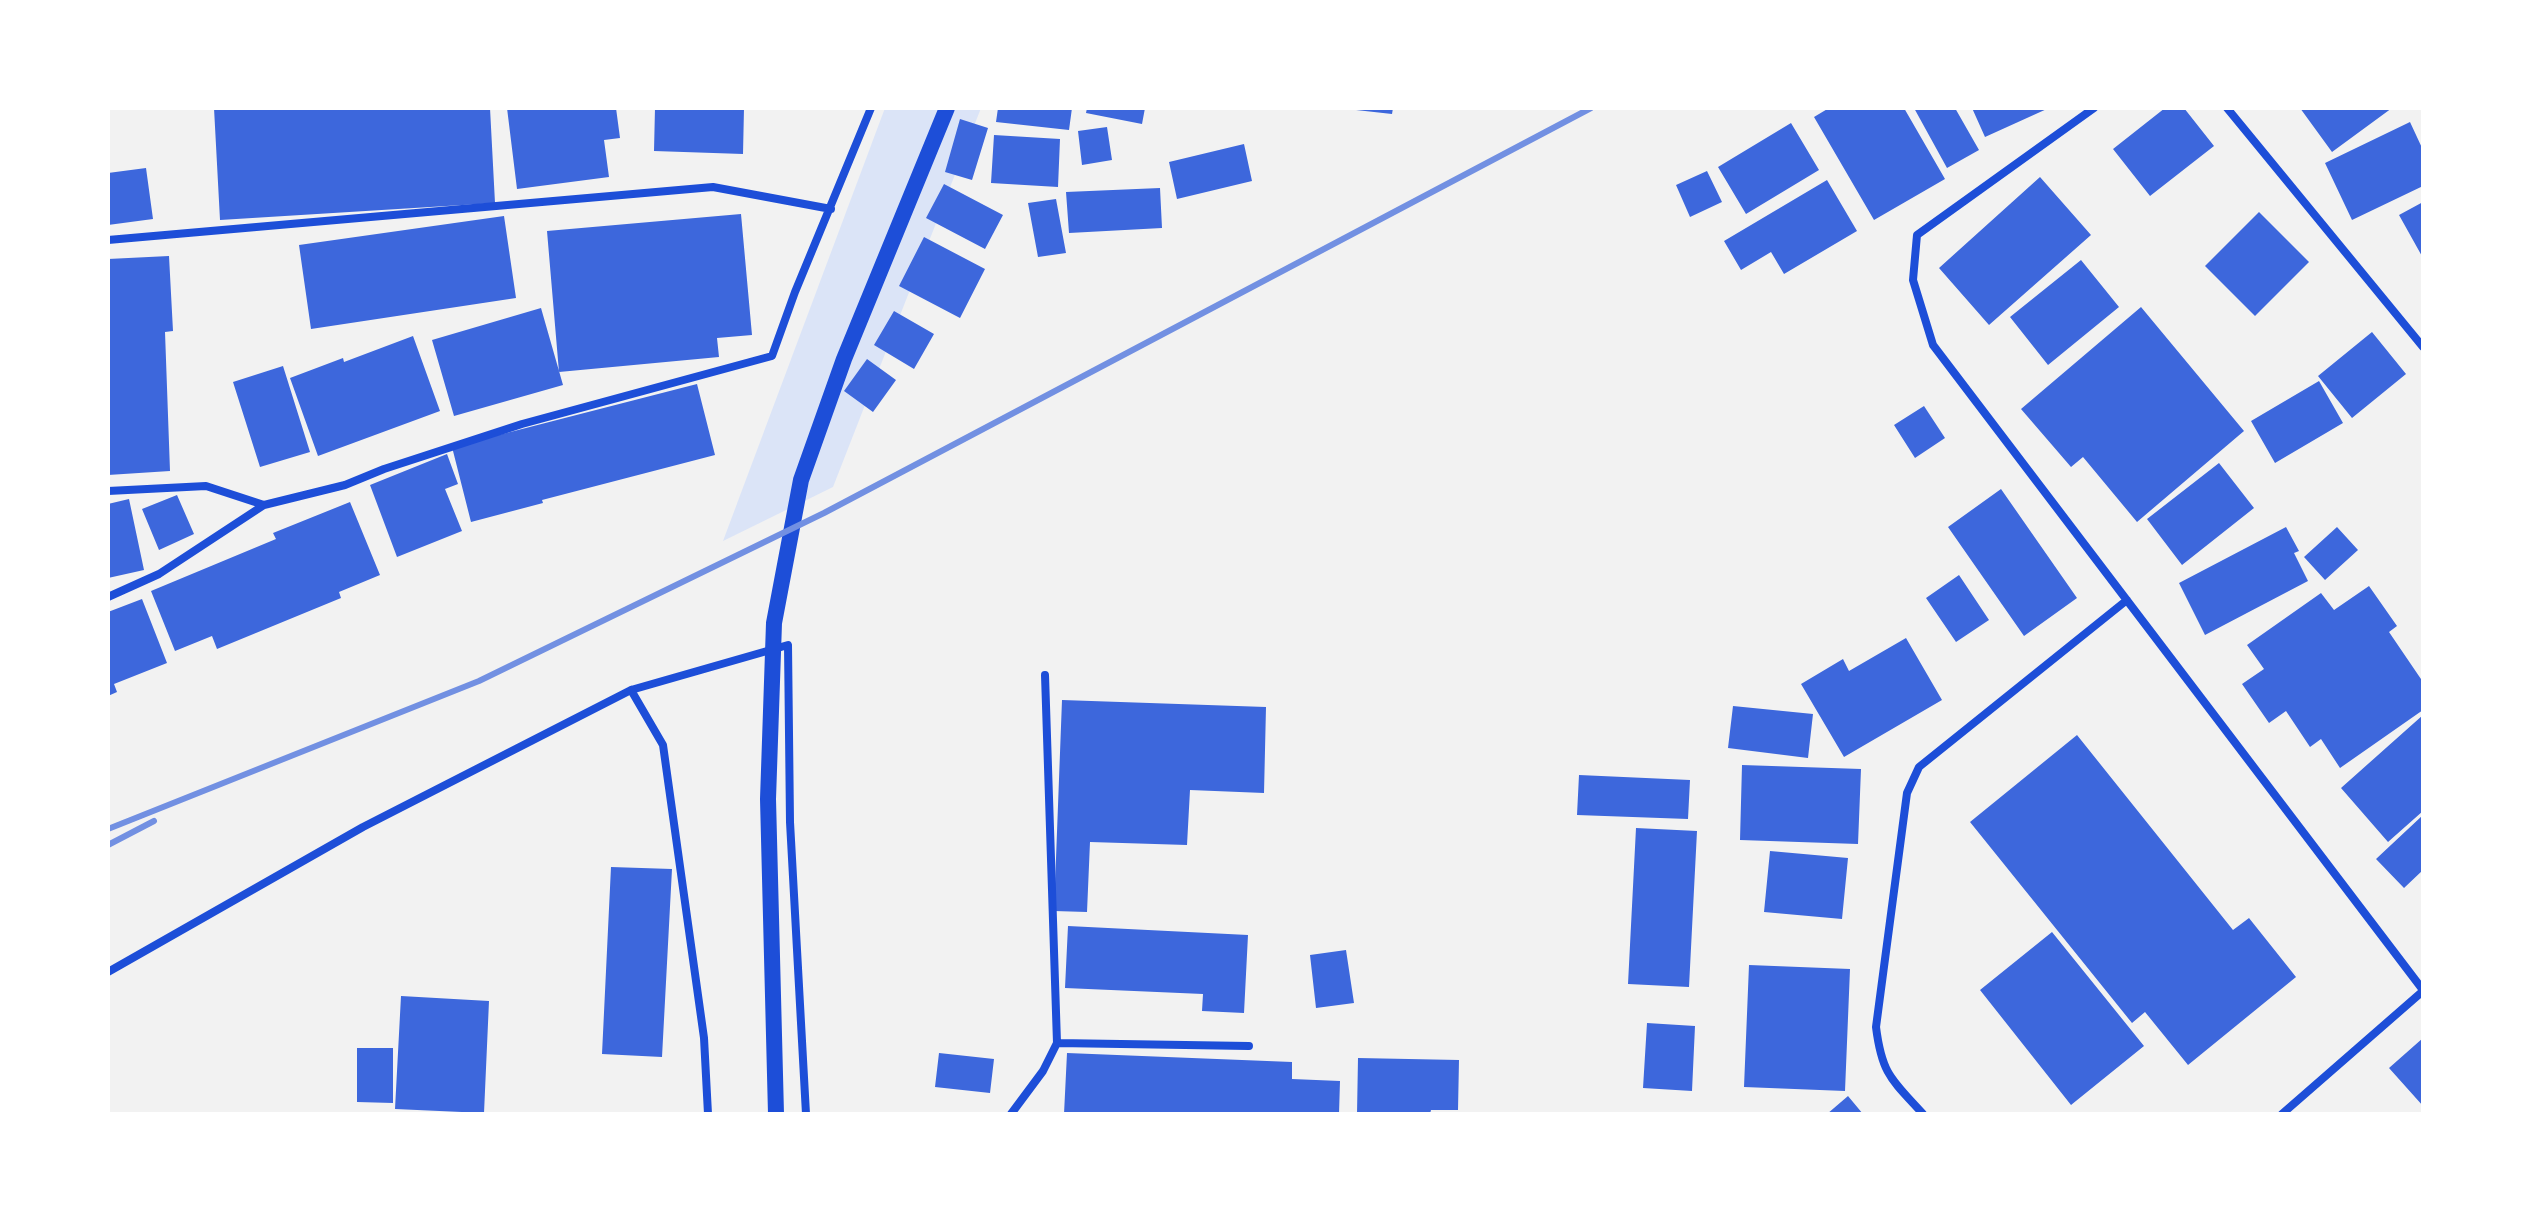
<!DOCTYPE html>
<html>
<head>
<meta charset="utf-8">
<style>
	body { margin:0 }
	#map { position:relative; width:2531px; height:1222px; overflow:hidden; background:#f2f2f2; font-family:"Fira Sans",sans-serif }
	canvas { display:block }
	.frame { position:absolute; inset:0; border:110px solid #fff; pointer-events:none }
</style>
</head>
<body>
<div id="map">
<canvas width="2531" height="1222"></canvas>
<div class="frame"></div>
</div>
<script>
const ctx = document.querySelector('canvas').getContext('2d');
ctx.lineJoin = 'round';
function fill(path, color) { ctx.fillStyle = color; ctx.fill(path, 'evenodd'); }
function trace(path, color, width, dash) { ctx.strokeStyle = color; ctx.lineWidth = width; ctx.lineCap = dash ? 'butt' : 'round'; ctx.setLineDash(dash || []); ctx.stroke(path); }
fill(new Path2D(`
	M885 108H981L833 487 723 541Z`), '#dbe4f7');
fill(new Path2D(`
	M214 108H490L495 203 220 220Z
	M507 108H616L620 138 604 140 609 177 517 189Z
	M655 108H744L743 154 654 151Z
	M998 108H1072L1069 130 996 122Z
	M1087 108H1145L1142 124 1086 113Z
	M1356 108H1393L1392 114 1356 110Z
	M1829 108H1904L1945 179 1874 220 1814 117Z
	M1914 108H1955L1979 150 1947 168Z
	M1972 108H2049L1985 137Z
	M2165 108H2184L2214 146 2150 196 2113 149Z
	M2300 108H2392L2332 152Z
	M960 119 988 128 972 180 945 172Z
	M2410 122 2423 150V186L2352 220 2325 163Z
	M1791 123 1819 170 1746 214 1718 167Z
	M1107 127 1112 160 1082 165 1078 131Z
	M994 135 1060 139 1058 187 991 183Z
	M1244 144 1252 181 1177 199 1169 162Z
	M146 168 153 219 108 225V173Z
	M1707 171 1722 202 1690 217 1676 185Z
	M2040 177 2091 235 1989 325 1939 268Z
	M1827 180 1857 231 1784 274 1771 252 1741 270 1724 241Z
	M944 184 1003 215 985 249 926 218Z
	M1160 188 1162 228 1069 233 1066 192Z
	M1056 199 1066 253 1038 257 1028 203Z
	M2423 202V258L2399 215Z
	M2259 212 2309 262 2255 316 2205 266Z
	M741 214 752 335 717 338 719 357 559 372 547 231Z
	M504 216 516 298 311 329 299 245Z
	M924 237 985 269 960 318 899 286Z
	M169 256 173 331 165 332 170 471 108 475V259Z
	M2081 260 2119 307 2048 365 2010 317Z
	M2141 307 2244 431 2137 522 2083 457 2071 467 2021 409Z
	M541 308 563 385 454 416 432 340Z
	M894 311 934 334 914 369 874 345Z
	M2372 332 2406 374 2352 418 2318 376Z
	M413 336 440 411 318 456 290 378 343 358 344 362Z
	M867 359 896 380 873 412 844 391Z
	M283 366 310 452 260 467 233 382Z
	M2319 381 2343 423 2275 463 2251 421Z
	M697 384 715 455 542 500 543 503 471 522 452 447Z
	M1924 406 1945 438 1915 458 1894 425Z
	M447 454 458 484 445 489 462 531 397 557 370 485Z
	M2219 463 2254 508 2182 565 2147 519Z
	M2001 489 2077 598 2024 636 1948 527Z
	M177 495 194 534 159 550 142 509Z
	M129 499 144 570 108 578V504Z
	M350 502 380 575 339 592 341 598 217 649 212 636 175 651 151 591 276 539 273 533Z
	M2286 527 2299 551 2294 553 2308 581 2205 635 2179 583Z
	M2337 527 2358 550 2325 580 2304 557Z
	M1959 575 1989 620 1956 642 1926 598Z
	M2369 586 2397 626 2389 632 2423 682V710L2340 768 2321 739 2310 747 2286 711 2269 723 2242 684 2264 669 2247 645 2321 593 2334 610Z
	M142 599 167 663 114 684 117 692 108 696V612Z
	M1906 638 1942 700 1844 757 1801 684 1843 659 1849 671Z
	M1062 700 1266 707 1264 793 1190 790 1187 845 1090 842 1087 912 1054 911Z
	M1733 706 1813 714 1808 758 1728 748Z
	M2423 715V811L2388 842 2341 788Z
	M2077 735 2233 930 2249 918 2296 977 2188 1065 2145 1012 2132 1023 1970 822Z
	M1742 765 1861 769 1858 844 1740 840Z
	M1579 775 1690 780 1688 819 1577 815Z
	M2423 815V870L2404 888 2376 859Z
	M1636 828 1697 831 1689 987 1628 984Z
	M1770 851 1848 858 1842 919 1764 912Z
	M611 867 672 869 662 1057 602 1054Z
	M1068 926 1248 935 1244 1013 1202 1011 1203 994 1065 988Z
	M2052 932 2144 1046 2071 1105 1980 990Z
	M1346 950 1354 1003 1316 1008 1310 955Z
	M1749 965 1850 969 1845 1091 1744 1087Z
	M401 996 489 1001 484 1113 395 1109Z
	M1647 1023 1695 1026 1692 1091 1643 1088Z
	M2423 1038V1106L2389 1068Z
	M357 1048H393V1103L357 1102Z
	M939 1053 994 1059 990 1093 935 1087Z
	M1067 1053 1292 1062V1079L1340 1081 1339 1114H1064Z
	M1358 1058 1459 1060 1458 1110H1431L1430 1114H1357Z
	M1848 1096 1863 1114H1827Z`), '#3d67dc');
trace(new Path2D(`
	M2094 108 1917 235 1913 280 1933 345 2423 990
	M2227 108 2423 347
	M108 240 713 187 831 209
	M108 491 206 486 264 505
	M108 597 159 574 264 505 345 485 384 469 522 424 772 356 795 292 871 108
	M631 690 663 745 704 1038 708 1114
	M108 972 363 827 631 690 788 645 790 822 806 1114
	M1057 1043 1249 1046
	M1011 1114 1043 1071 1057 1043 1045 675
	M1923 1114C1892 1080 1882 1075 1876 1027L1907 793 1919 767 2127 600
	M2282 1114 2423 991`), '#1d4ed8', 8);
trace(new Path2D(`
	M776 1114 768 799 774 623 801 480 844 359 947 108`), '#1d4ed8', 16);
trace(new Path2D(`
	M108 829 479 681 824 513 1591 108
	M108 845 154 821`), '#7290e2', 6);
</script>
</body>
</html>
